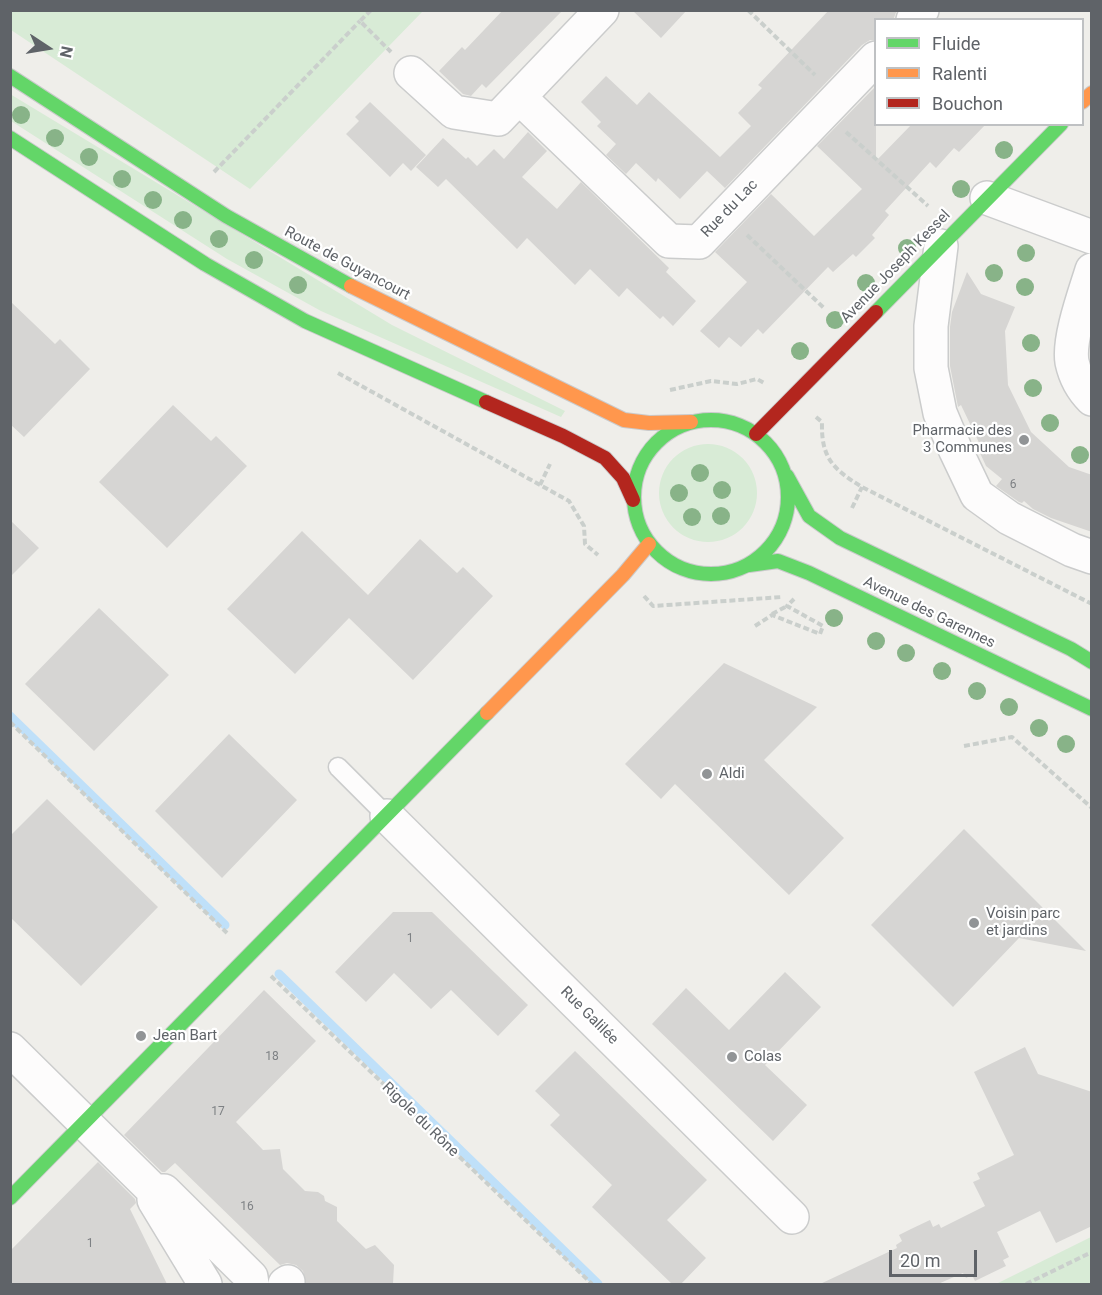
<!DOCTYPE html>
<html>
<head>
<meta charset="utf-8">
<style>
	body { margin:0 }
	#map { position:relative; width:1102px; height:1295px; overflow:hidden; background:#efeeea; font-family:Roboto,sans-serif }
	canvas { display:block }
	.frame { position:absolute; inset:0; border:12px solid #5f6368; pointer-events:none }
	.legend { position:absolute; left:874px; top:18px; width:210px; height:108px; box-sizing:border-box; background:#fff; border:2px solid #bfc1c3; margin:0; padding:8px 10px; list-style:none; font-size:18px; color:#5f6368 }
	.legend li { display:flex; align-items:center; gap:12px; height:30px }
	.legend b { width:30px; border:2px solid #bfc1c3 }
	.north { position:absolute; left:18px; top:18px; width:60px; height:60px; -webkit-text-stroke:4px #fff; paint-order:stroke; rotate:102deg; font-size:16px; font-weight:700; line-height:24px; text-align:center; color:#5f6368 }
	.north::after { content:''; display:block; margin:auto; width:21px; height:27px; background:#5f6368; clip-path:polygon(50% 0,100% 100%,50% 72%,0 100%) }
	.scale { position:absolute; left:889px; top:1250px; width:88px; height:27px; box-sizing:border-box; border:3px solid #5f6368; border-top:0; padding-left:8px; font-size:18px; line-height:21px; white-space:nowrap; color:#5f6368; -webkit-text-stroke:4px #fff; paint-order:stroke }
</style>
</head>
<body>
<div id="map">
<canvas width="1102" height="1295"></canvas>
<div class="frame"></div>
<ul class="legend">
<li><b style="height:8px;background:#63d668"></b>Fluide</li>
<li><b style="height:8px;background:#ff974d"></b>Ralenti</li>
<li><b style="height:8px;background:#b3261e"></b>Bouchon</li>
</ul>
<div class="north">N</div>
<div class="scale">20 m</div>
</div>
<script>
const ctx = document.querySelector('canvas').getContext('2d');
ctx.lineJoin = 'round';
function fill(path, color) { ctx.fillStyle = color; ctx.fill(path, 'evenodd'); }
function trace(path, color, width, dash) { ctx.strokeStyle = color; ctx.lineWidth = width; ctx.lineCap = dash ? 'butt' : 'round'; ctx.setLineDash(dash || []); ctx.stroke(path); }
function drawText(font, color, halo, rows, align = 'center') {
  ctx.font = font + ' Roboto,sans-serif'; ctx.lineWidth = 4.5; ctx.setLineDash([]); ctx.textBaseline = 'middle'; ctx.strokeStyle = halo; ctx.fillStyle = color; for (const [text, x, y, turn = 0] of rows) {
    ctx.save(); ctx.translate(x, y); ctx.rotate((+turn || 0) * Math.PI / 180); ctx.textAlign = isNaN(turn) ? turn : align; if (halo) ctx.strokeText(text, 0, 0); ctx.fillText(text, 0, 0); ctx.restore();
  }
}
fill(new Path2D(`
	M10 11 11 10 423 11 250 189 11 30Z
	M10 94 392 325 565 411 561 417 321 311 227 259 11 121Z
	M659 493a49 49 0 1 1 98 0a49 49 0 1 1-98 0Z
	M1091 1237V1284H996Z`), '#d8ebd6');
trace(new Path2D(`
	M10 716 225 925
	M279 974 598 1284`), '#bfe0f9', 9);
fill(new Path2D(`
	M503 10H563L486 88 482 84 471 96 463 94 439 71 462 47 465 50Z
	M632 10H687L661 38Z
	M829 10H897L893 20H876V40H870L862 45 725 188 707 171 680 199 658 178 656 182 636 163 626 174 606 155 616 144 597 126 601 122 581 102 606 76 637 105 649 92 720 157 751 126 738 113 762 88 758 85Z
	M876 86V161L912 124H986L959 152 954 148 936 168 930 162 885 211 889 215 872 235 875 238 856 257 853 254 833 272 828 267 763 334 758 329 741 347 729 337 719 348 700 331 747 282 715 252 771 194 814 236 862 189 817 146Z
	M370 102 426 155 411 171 403 163 390 177 346 134 359 121 355 117Z
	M528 132 547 151 522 177 557 209 581 182 669 268 666 272 696 301 673 326 663 316 660 319 627 288 619 297 590 269 575 285 527 238 517 249 446 179 438 187 416 167 443 138 466 159 468 157 477 166 494 149 504 159Z
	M967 272 981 294 1015 307 1005 331 1008 385 1031 432 1069 467 1092 475V532L1051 518 1033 509 1024 501 1022 503 1019 502 996 486 1002 479 986 466 980 453 983 451 961 405 958 407 950 366V327L952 312Z
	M10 301 55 344 60 339 90 369 24 437 10 424Z
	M173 405 211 441 216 436 247 466 167 548 99 482Z
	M10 520 39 548 10 577Z
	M302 531 368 595 420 539 457 573 463 567 493 596 413 680 349 618 295 674 227 609Z
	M99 608 169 675 94 751 25 684Z
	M724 663 817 707 764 760 844 838 789 895 675 784 661 799 625 764Z
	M229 734 297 800 222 878 155 811Z
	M47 799 158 907 81 986 10 917V836Z
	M964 829 1086 951 1019 938 953 1007 871 925Z
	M393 912H432L528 1005 498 1036 451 990 431 1009 394 973 366 1002 335 972Z
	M785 972 821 1007 765 1065 807 1105 773 1141 652 1024 686 988 729 1030Z
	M264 990 316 1041 236 1122 263 1150 280 1149 283 1169 305 1191 318 1192 324 1196 325 1201 337 1207V1221L366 1249 375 1245 394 1265 393 1284H306L303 1271 296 1265 287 1263 280 1265 175 1163 165 1172H162L124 1135Z
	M1025 1047 1038 1074 1092 1092V1226L1056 1243 1040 1211 997 1232 1009 1257 1003 1260 1006 1266 975 1281 972 1275 966 1278 963 1273 938 1284H820L897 1248 896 1245 902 1241 899 1235 911 1229 930 1220 933 1227 939 1224 941 1228 985 1206 973 1182 980 1179 977 1173 1014 1155 974 1072Z
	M575 1051 707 1180 667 1220 706 1258 681 1284H672L592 1207 612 1185 550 1125 560 1115 535 1091Z
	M98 1162 135 1199 136 1203 130 1209 167 1284H10V1251Z`), '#d6d5d3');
const lane = new Path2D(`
	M338 767 387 816`);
const street = new Path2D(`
	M913 20 922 10
	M411 73 454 112 498 119 602 10
	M520 98 669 241 699 242 876 58
	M987 198 1092 237
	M941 246 931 326V368L940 413 956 451 977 495 1009 518 1072 550 1092 557
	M1092 270C1085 293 1068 339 1072 362 1075 376 1082 389 1092 399
	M387 816 792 1217
	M10 1049 154 1191H164L251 1277 252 1284
	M154 1193V1200L205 1284
	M285 1284 288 1282`);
const fast = new Path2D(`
	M10 76 226 216 351 286
	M10 138 205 264 305 321 486 402
	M876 312 1061 124
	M634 497a77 77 0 1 1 154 0a77 77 0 1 1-154 0Z
	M787 476 809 516 840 538 1071 649 1092 662
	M749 565 778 561 809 573 1092 709
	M10 1198 487 713`);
const slow = new Path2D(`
	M1082 102 1092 93
	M351 286 624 420 649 423 691 422
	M487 713 623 575 649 544`);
const jam = new Path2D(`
	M486 402 563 436 605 458 623 478 633 500
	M756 434 876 312`);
trace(lane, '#cbcccc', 21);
trace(street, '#cbcccc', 36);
trace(fast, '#cacacb', 16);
trace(slow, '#cacacb', 16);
trace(jam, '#cacacb', 16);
trace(new Path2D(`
	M371 10 360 21 391 52
	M748 10 815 75
	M846 132 928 206
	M214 172 360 21
	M747 235 825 309
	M338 373 569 501 584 526 585 544 598 555
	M670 390 711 381 737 384 757 379 764 383
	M816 417 822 422C821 458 833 469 862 487L1092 604
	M540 485 550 464
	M852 508 862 487
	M644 596 653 606 782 597
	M772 614 787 606
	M755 626 772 615 820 634 823 626 787 606 794 599
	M10 722 227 933
	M964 746 1012 737 1092 808
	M271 976 592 1284
	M1026 1284 1092 1252`), '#cacfcc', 4, [6, 3]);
trace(lane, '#fdfcfc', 18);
trace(street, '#fdfcfc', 33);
trace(fast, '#63d668', 14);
trace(slow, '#ff974d', 14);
trace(jam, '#b3261e', 14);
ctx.fillStyle = '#88b388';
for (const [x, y] of [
	[21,115],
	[55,138],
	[1004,150],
	[89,157],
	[122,179],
	[961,189],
	[153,200],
	[183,220],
	[219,239],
	[907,248],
	[1026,253],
	[254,260],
	[994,273],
	[866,283],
	[298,285],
	[1025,287],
	[835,320],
	[1031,343],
	[800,351],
	[1033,388],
	[1050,423],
	[1080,455],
	[700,473],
	[722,490],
	[679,493],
	[721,516],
	[692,517],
	[834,618],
	[876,641],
	[906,653],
	[942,671],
	[977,691],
	[1009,707],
	[1039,728],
	[1066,744]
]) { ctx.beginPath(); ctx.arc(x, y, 9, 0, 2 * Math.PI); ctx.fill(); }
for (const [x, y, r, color] of [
	[1024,440,6,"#919496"],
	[707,774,6,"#919496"],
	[974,923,6,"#919496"],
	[141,1036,6,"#919496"],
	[732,1057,6,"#919496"]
]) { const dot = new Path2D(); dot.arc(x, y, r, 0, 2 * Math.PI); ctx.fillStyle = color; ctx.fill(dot); trace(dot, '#fff', 2); }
drawText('12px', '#7e8184', null, [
	["6",1013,485],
	["1",410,939],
	["18",272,1057],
	["17",218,1112],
	["16",247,1207],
	["1",90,1244]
]);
drawText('15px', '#5f6368', '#fff', [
	["Rue du Lac",730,209,-46],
	["Route de Guyancourt",347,264,28],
	["Avenue Joseph Kessel",896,267,-46],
	["Avenue des Garennes",929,613,26],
	["Rue Galilée",589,1016,45],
	["Rigole du Rône",420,1120,44]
]);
drawText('15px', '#5f6368', '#fff', [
	["Pharmacie des",1012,431,"right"],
	["3 Communes",1012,448,"right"],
	["Aldi",719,774],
	["Voisin parc",986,914],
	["et jardins",986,931],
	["Jean Bart",153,1036],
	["Colas",744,1057]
], 'left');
</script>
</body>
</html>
